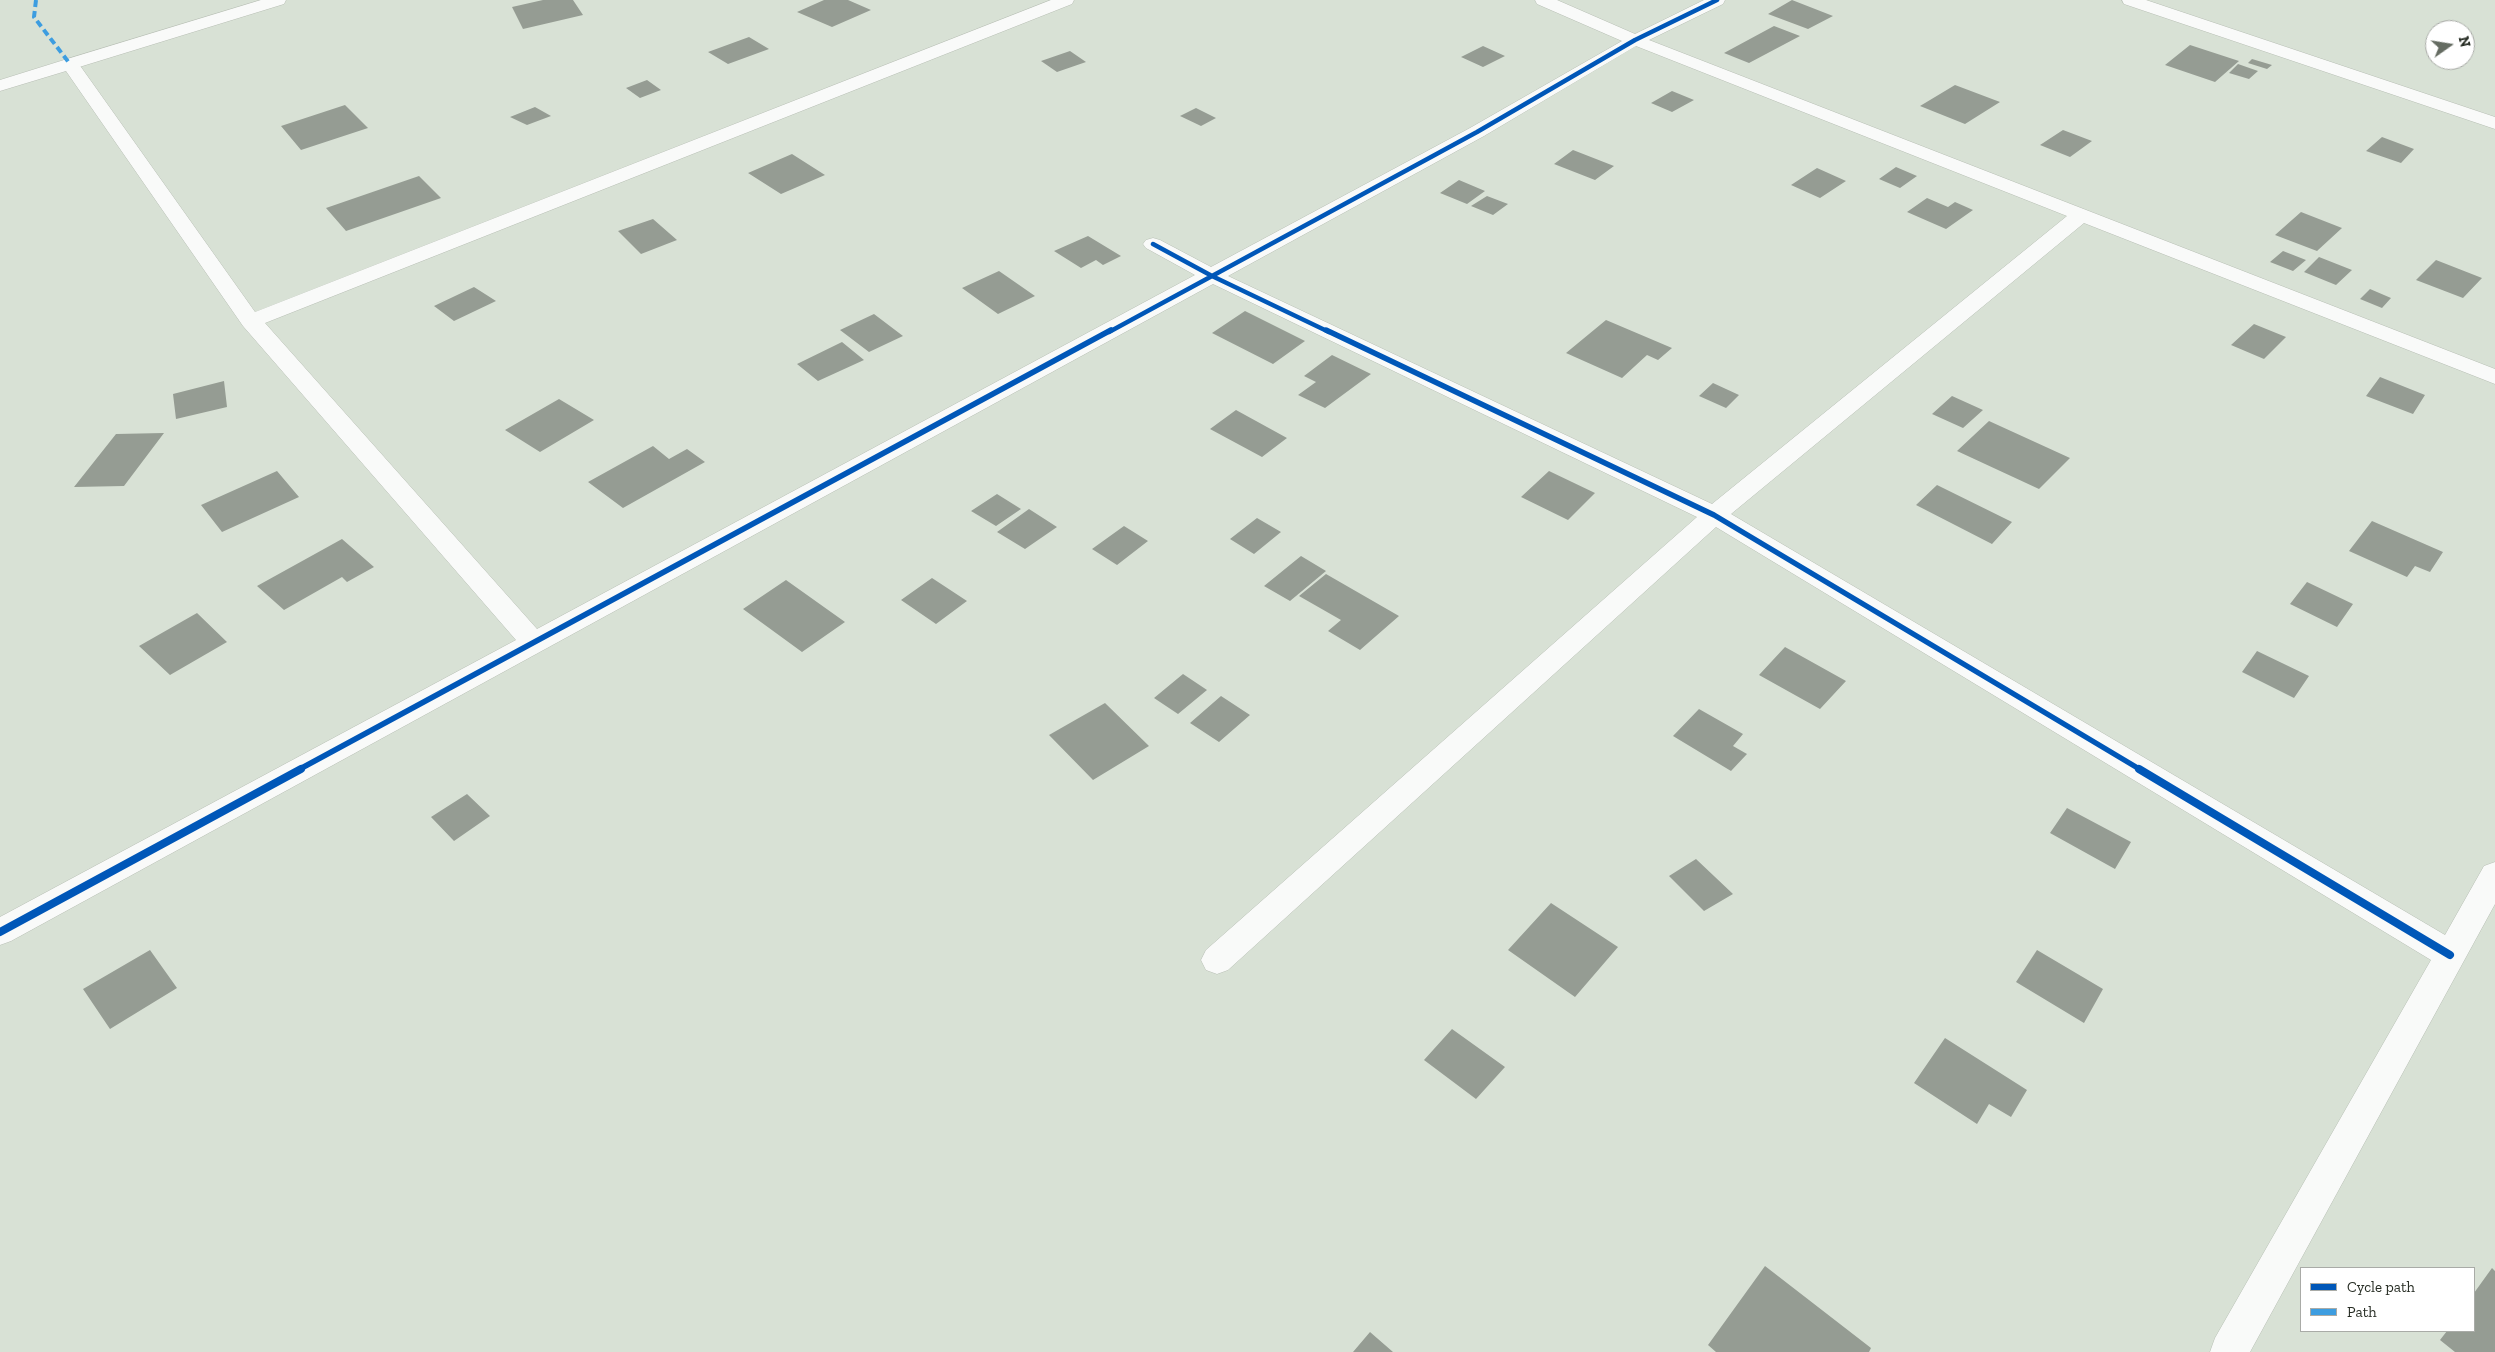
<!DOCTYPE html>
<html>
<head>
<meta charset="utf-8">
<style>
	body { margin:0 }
	#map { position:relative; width:2495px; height:1352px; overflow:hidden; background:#d8e1d5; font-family:"Zilla Slab",serif }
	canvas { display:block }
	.legend { position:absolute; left:2300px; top:1267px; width:175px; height:65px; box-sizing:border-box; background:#fff; border:1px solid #a9aba7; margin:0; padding:6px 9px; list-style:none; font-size:15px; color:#272d24 }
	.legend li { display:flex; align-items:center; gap:10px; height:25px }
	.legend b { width:25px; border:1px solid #a9aba7 }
	.north { position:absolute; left:2425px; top:20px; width:50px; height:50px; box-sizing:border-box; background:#fff; border:1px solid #a9aba7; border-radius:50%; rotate:77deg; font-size:14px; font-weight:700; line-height:20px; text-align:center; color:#272d24 }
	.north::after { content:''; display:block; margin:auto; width:18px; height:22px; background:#656c62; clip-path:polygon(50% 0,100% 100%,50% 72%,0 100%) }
</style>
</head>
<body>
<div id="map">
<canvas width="2495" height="1352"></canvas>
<ul class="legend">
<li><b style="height:6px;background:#0057b8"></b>Cycle path</li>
<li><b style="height:6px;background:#3d9de0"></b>Path</li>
</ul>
<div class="north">N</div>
</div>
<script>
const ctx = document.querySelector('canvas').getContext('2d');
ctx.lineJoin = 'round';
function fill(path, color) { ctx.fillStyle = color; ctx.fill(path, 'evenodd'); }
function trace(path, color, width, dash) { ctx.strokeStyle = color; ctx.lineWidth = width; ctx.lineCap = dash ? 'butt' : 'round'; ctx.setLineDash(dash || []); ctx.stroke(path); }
fill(new Path2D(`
	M543 0H573L583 15 523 29 512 7Z
	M824 0H848L871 10 832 27 797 12Z
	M1792 0 1833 16 1808 29 1768 14Z
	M1774 26 1800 36 1749 63 1724 53Z
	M749 37 769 49 728 64 708 52Z
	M2190 45 2239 61 2215 82 2165 65Z
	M1483 46 1505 56 1483 67 1461 57Z
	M1070 51 1086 62 1057 72 1041 61Z
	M2252 59 2272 65 2267 69 2248 63Z
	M2238 64 2258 71 2249 79 2229 73Z
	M647 80 661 90 640 98 626 88Z
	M1955 85 2000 102 1965 124 1920 106Z
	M1672 91 1694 100 1672 112 1651 103Z
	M345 105 368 128 301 150 281 126Z
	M535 107 551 116 527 125 510 117Z
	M1196 108 1216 118 1201 126 1180 116Z
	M2063 130 2092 141 2070 157 2040 145Z
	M2382 137 2414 149 2401 163 2366 151Z
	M1573 150 1614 166 1595 180 1554 164Z
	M792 154 825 175 781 194 748 173Z
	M1896 167 1917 176 1900 188 1879 179Z
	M1817 168 1846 181 1820 198 1791 185Z
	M419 176 441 198 346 231 326 208Z
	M1459 180 1485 191 1467 204 1440 193Z
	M1487 196 1508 204 1493 215 1471 206Z
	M1927 198 1948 207 1955 202 1973 210 1946 229 1907 212Z
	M2301 212 2342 228 2317 251 2275 235Z
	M653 219 677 240 641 254 618 231Z
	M1088 236 1121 256 1103 265 1096 260 1081 268 1054 251Z
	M2283 251 2306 260 2293 271 2270 262Z
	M2319 257 2352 270 2336 285 2304 272Z
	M2436 260 2482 278 2463 298 2416 280Z
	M999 271 1035 296 998 314 962 288Z
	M474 287 496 301 454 321 434 306Z
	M2370 289 2391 298 2382 308 2360 299Z
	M1245 311 1305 341 1273 364 1212 333Z
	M874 314 903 336 869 352 840 330Z
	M1606 320 1672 348 1658 360 1647 355 1622 378 1566 353Z
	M2254 324 2286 337 2264 359 2231 345Z
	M842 342 864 360 818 381 797 364Z
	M1332 355 1371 374 1325 408 1298 395 1316 382 1304 376Z
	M2380 377 2425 395 2413 414 2366 396Z
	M224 381 227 407 176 419 173 394Z
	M1713 383 1739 395 1726 408 1699 396Z
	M1952 396 1983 410 1963 428 1932 414Z
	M559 399 594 420 540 452 505 430Z
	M1236 410 1287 438 1262 457 1210 429Z
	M1989 421 2070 458 2039 489 1957 451Z
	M164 433 124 486 74 487 116 434Z
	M653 446 669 459 687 449 705 462 623 508 588 482Z
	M277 471 299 497 222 532 201 505Z
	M1549 471 1595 493 1568 520 1521 497Z
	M1937 485 2012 522 1992 544 1916 505Z
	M997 494 1021 509 996 526 971 511Z
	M1029 509 1057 527 1025 549 997 532Z
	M1257 518 1281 532 1254 554 1230 539Z
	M2372 521 2443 552 2430 572 2415 566 2407 577 2349 551Z
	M1124 526 1148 541 1117 565 1092 549Z
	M342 539 374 567 347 582 342 577 284 610 257 586Z
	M1301 556 1326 571 1290 601 1264 586Z
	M1326 574 1399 616 1360 650 1328 631 1341 620 1299 596Z
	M932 578 967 601 936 624 901 600Z
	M786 580 845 622 802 652 743 609Z
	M2307 582 2353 604 2337 627 2290 604Z
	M197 613 227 642 170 675 139 646Z
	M1785 647 1846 681 1820 709 1759 675Z
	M2257 651 2309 676 2294 698 2242 672Z
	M1183 674 1207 690 1178 714 1154 698Z
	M1221 696 1250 715 1219 742 1190 723Z
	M1105 703 1149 746 1093 780 1049 735Z
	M1699 709 1743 734 1733 746 1747 754 1731 771 1673 736Z
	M467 794 490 816 454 841 431 817Z
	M2067 808 2131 842 2115 869 2050 833Z
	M1696 859 1733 894 1704 911 1669 876Z
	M1551 903 1618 947 1575 997 1508 950Z
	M150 950 177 988 110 1029 83 989Z
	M2037 950 2103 989 2084 1023 2016 982Z
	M1452 1029 1505 1067 1476 1099 1424 1060Z
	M1945 1038 2027 1090 2011 1117 1989 1104 1977 1124 1914 1083Z
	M1765 1266 1871 1348 1869 1352H1716L1708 1345Z
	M2492 1268 2495 1271V1352H2455L2440 1340 2447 1331H2474V1293Z
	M1370 1332 1393 1352H1353Z`), '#959c93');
const street = new Path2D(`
	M1051 0H1074L1072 4 265 323 537 629 1195 275 1146 248 1143 244 1146 240 1153 238 1160 240 1211 267 1470 128 1622 41 1537 4 1535 0H1557L1635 34 1704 0H1725L1723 4 1649 40 2495 369V384L2084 223 1731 514 2445 935 2484 866 2495 862V904L2250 1352H2210L2215 1338 2431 960 1716 527 1228 970 1217 974 1206 970 1201 960 1206 950 1697 517 1213 284 11 941 0 945V917L516 640 243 326 66 71 0 91V80L64 60H76L255 312ZM1636 46 2067 216 1712 504 1228 276 1484 136Z
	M2122 0H2146L2495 117V129L2124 4Z`);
const secondary = new Path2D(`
	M261 0H286L284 4 76 68H64L61 64 64 60Z`);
trace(street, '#b7beb4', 1);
trace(secondary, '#b7beb4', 1);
fill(street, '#f9faf9');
fill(secondary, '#f9faf9');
trace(new Path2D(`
	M36 0 34 17 70 64`), '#3d9de0', 4, [7, 4]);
trace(new Path2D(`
	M1153 244 1212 276 1329 332
	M1109 332 1477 132 1635 40 1717 0`), '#0057b8', 4.5);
trace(new Path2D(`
	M1326 330 1714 515 2141 770
	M298 770 1111 330`), '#0057b8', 5.5);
trace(new Path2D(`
	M2139 769 2450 955
	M0 932 301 769`), '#0057b8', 8);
</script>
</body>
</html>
